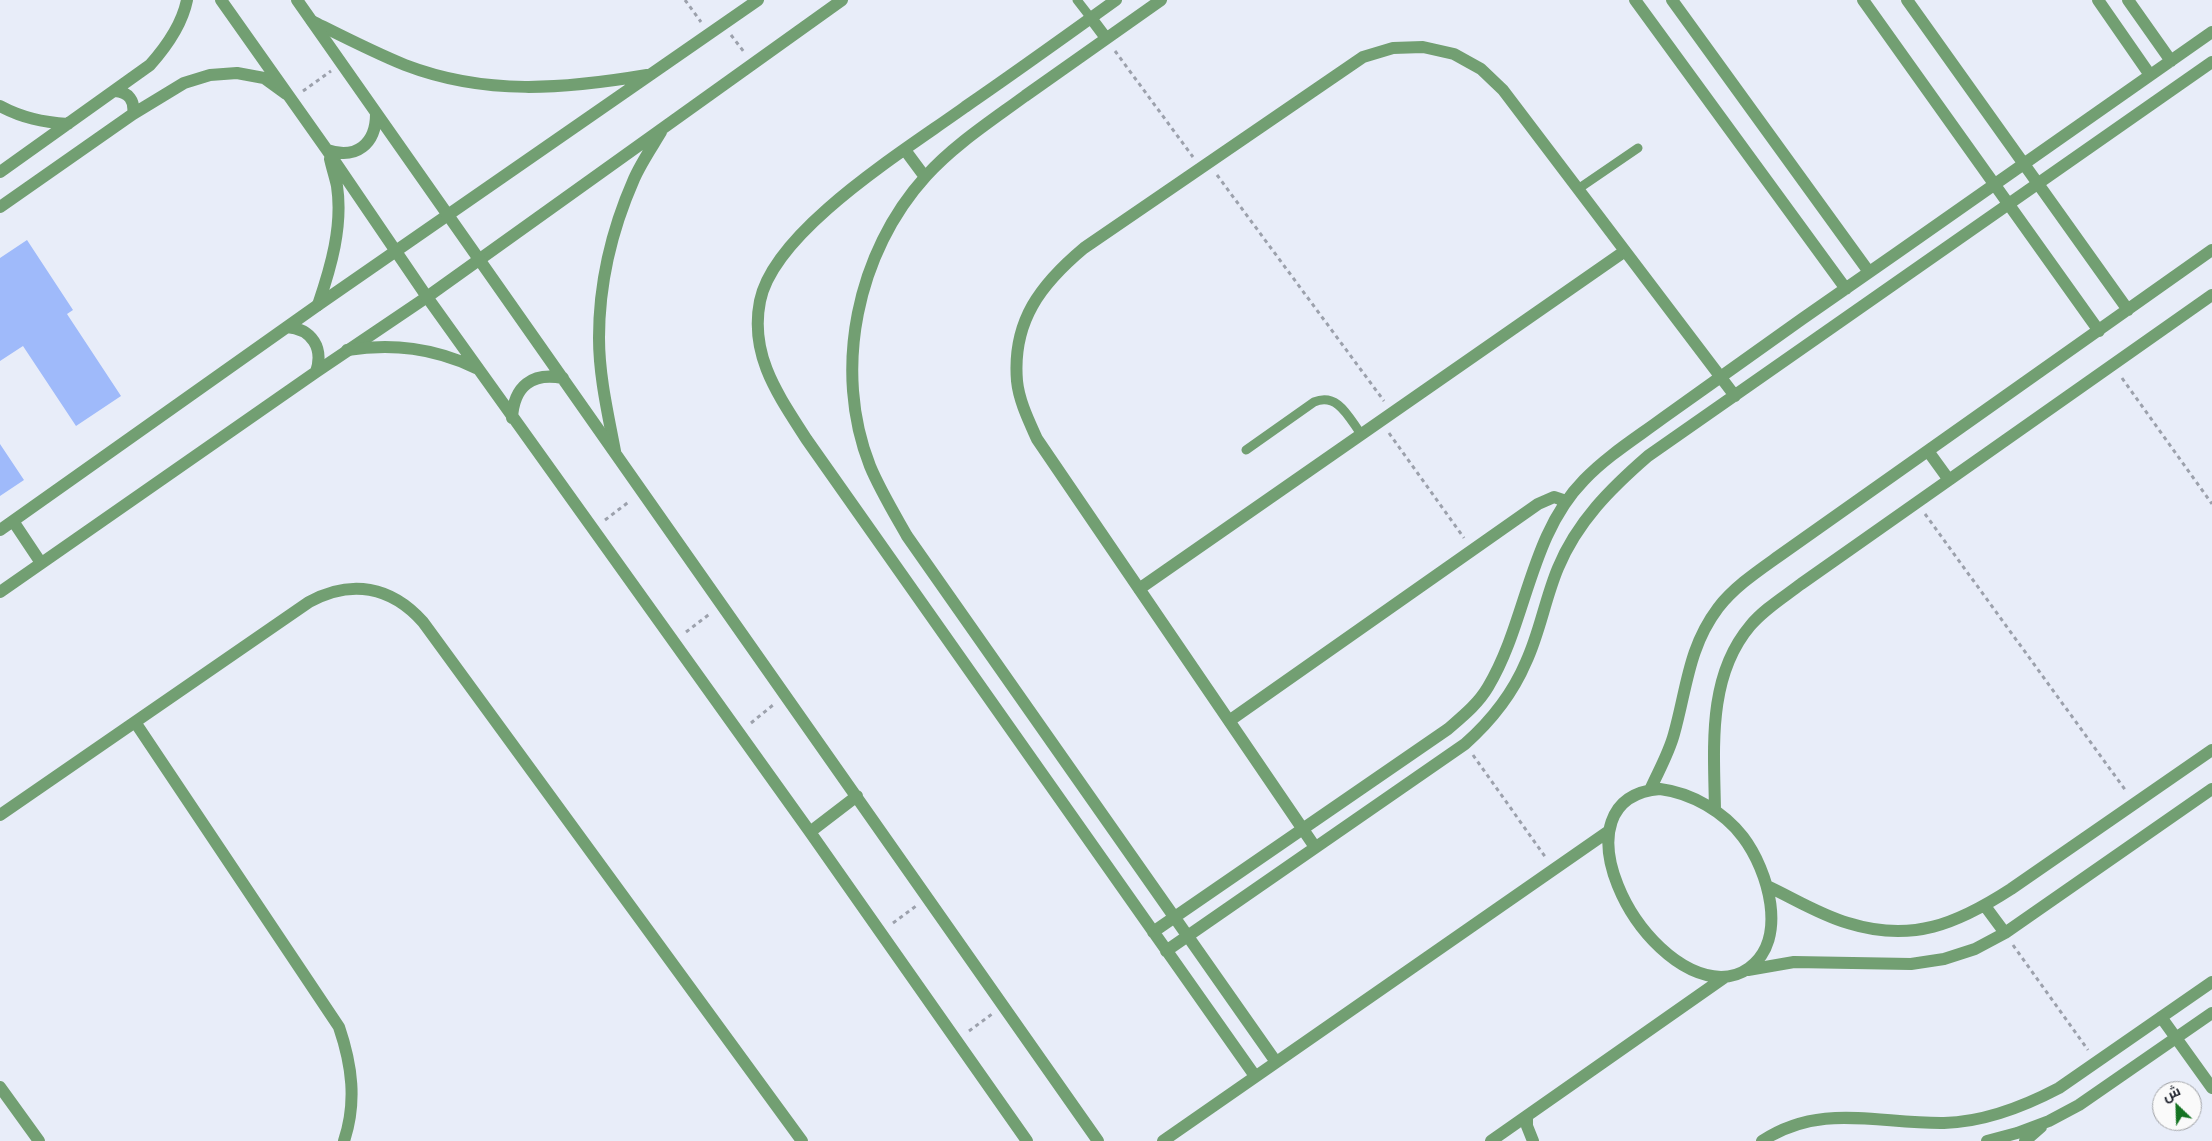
<!DOCTYPE html>
<html>
<head>
<meta charset="utf-8">
<style>
	body { margin:0 }
	#map { position:relative; width:2212px; height:1141px; overflow:hidden; background:#e8edf9; font-family:"PT Sans Narrow",Cairo,sans-serif }
	canvas { display:block }
	.north { position:absolute; left:2152px; top:1081px; width:50px; height:50px; box-sizing:border-box; background:#fafafa; border:1px solid #a1a3a7; border-radius:50%; rotate:336deg; font-size:14px; font-weight:700; line-height:20px; text-align:center; color:#1c202b }
	.north::after { content:''; display:block; margin:auto; width:18px; height:22px; background:#147322; clip-path:polygon(50% 0,100% 100%,50% 72%,0 100%) }
</style>
</head>
<body>
<div id="map">
<canvas width="2212" height="1141"></canvas>
<div class="north">ش</div>
</div>
<script>
const ctx = document.querySelector('canvas').getContext('2d');
ctx.lineJoin = 'round';
function fill(path, color) { ctx.fillStyle = color; ctx.fill(path, 'evenodd'); }
function trace(path, color, width, dash) { ctx.strokeStyle = color; ctx.lineWidth = width; ctx.lineCap = dash ? 'butt' : 'round'; ctx.setLineDash(dash || []); ctx.stroke(path); }
fill(new Path2D(`
	M27 240 73 310 67 314 121 396 76 426 23 346 0 361V258Z
	M0 444 24 480 0 496Z`), '#9fbafa');
trace(new Path2D(`
	M685 0 701 22
	M731 35 744 52
	M1115 51 1193 157
	M303 91 331 71
	M1217 175 1384 401
	M2122 378 2212 504
	M1389 433 1464 538
	M1925 514 2126 791
	M605 520 630 501
	M686 632 711 613
	M751 723 773 705
	M1473 755 1546 858
	M893 923 916 906
	M2013 945 2088 1050
	M969 1031 992 1014`), '#9ca1ac', 3, [4, 4]);
trace(new Path2D(`
	M1077 0 1091 18
	M1578 189 1638 148
	M1246 450 1314 402C1338 392 1349 418 1361 434`), '#729f72', 9);
trace(new Path2D(`
	M1116 0C1066 36 1016 72 965 107 907 149 774 230 760 301 749 356 779 396 807 440L1255 1076
	M1161 0C1115 32 1070 64 1025 96 991 121 954 145 926 176 857 252 832 370 870 466 880 490 894 513 907 536L1276 1062
	M1635 0 1846 289
	M1672 0 1869 272
	M1863 0 2099 331
	M1907 0 2128 310
	M2098 0 2150 75
	M2128 0 2171 61
	M1091 18 1106 38
	M312 21C342 36 373 52 405 65 486 96 564 89 647 75
	M115 91C129 92 135 101 133 114
	M0 106C22 118 43 122 68 124
	M905 150 925 177
	M0 172 150 65C166 47 182 25 187 0
	M0 207 133 114 184 83 210 75 237 73 264 78 286 94
	M287 327C312 329 324 348 316 372
	M615 451C608 414 599 376 599 338 599 283 612 229 634 179 641 163 652 147 661 132
	M1928 451 1949 480
	M13 521 41 563
	M0 530 318 305 758 0
	M1139 589 1625 251
	M0 592 316 372 427 297 842 0
	M1229 721 1538 504 1554 497 1566 501
	M135 722 339 1027C352 1065 357 1102 344 1141
	M1660 789C1692 793 1724 812 1743 837 1768 870 1789 939 1749 968 1742 973 1731 977 1721 977 1636 974 1551 798 1660 789Z
	M1650 790C1658 772 1669 753 1674 734 1687 688 1688 648 1718 608 1734 587 1758 571 1779 556L2212 250
	M1715 810C1714 748 1707 677 1750 626 1764 609 1784 597 1801 584L2212 295
	M0 815 309 602C351 579 391 586 423 622L802 1141
	M1315 847 1037 439C1029 421 1019 401 1017 381 1012 321 1041 284 1084 248L1363 57 1393 48 1423 47 1454 54 1481 69 1503 90 1735 396
	M1767 886C1793 898 1820 915 1848 923 1912 943 1957 924 2011 889L2212 750
	M1985 906 2005 933
	M1153 932 1448 729C1463 716 1478 704 1488 687 1527 622 1529 536 1584 480 1607 456 1636 438 1663 418 1709 385 1756 352 1802 319 1939 224 2075 128 2212 32
	M1166 951 1465 744C1492 720 1512 695 1526 662 1540 632 1545 599 1558 568 1577 522 1610 489 1648 456L2212 62
	M1748 970 1794 962 1911 964 1944 959 1975 949 2005 933 2212 789
	M2161 1017 2212 1088
	M0 1087 39 1141
	M1527 1116V1126L1533 1141
	M1163 1141 1609 831
	M1491 1141 1725 977
	M1762 1141C1821 1102 1878 1124 1944 1123 1985 1122 2023 1107 2059 1088L2212 982
	M1987 1141 2017 1133 2049 1121 2079 1105 2212 1013
	M2025 1141 2041 1127`), '#729f72', 12);
trace(new Path2D(`
	M221 0 327 150 427 297 810 832 1027 1141
	M297 0 1098 1141
	M327 150C356 160 376 144 376 114
	M318 305C331 267 343 226 337 186 335 177 332 168 330 159
	M347 350C393 343 434 348 476 368
	M512 418C514 386 532 372 563 378
	M810 832 857 796`), '#729f72', 12);
</script>
</body>
</html>
